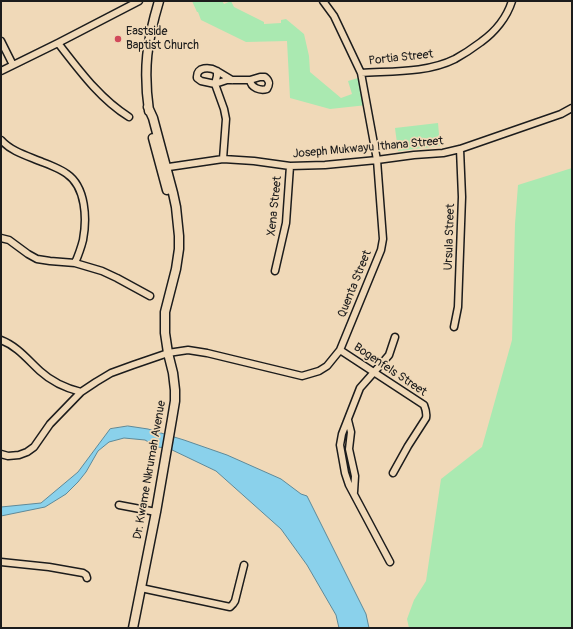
<!DOCTYPE html>
<html>
<head>
<meta charset="utf-8">
<style>
	body { margin:0 }
	#map { position:relative; width:573px; height:629px; overflow:hidden; background:#f0d9b8; font-family:Pangolin,sans-serif }
	canvas { display:block }
	.frame { position:absolute; inset:0; border:2px solid #1c1c1c; pointer-events:none }
</style>
</head>
<body>
<div id="map">
<canvas width="573" height="629"></canvas>
<div class="frame"></div>
</div>
<script>
const ctx = document.querySelector('canvas').getContext('2d');
ctx.lineJoin = 'round';
function fill(path, color) { ctx.fillStyle = color; ctx.fill(path, 'evenodd'); }
function trace(path, color, width, dash) { ctx.strokeStyle = color; ctx.lineWidth = width; ctx.lineCap = dash ? 'butt' : 'round'; ctx.setLineDash(dash || []); ctx.stroke(path); }
function drawText(font, color, halo, rows, align = 'center') {
  ctx.font = font + ' Pangolin,sans-serif'; ctx.lineWidth = 3.5; ctx.setLineDash([]); ctx.textBaseline = 'middle'; ctx.strokeStyle = halo; ctx.fillStyle = color; for (const [text, x, y, turn = 0] of rows) {
    ctx.save(); ctx.translate(x, y); ctx.rotate((+turn || 0) * Math.PI / 180); ctx.textAlign = isNaN(turn) ? turn : align; if (halo) ctx.strokeText(text, 0, 0); ctx.fillText(text, 0, 0); ctx.restore();
  }
}
fill(new Path2D(`
	M192 1H222L224 4 231 1 234 7 264 22V24L281 23V20L286 19 304 34 309 56 310 72 341 98 352 94 348 81 358 78 367 105 330 109 290 98 287 41 246 42 201 20 198 12H197Z
	M438 123 440 146 398 151 395 128Z
	M572 168V628H409L407 619 414 600 426 581 441 479 482 447 512 340 515 224 518 185Z`), '#aae9b1');
const water = new Path2D(`
	M128 426 148 429 184 440 227 455 281 479 301 494 307 496 366 614 369 628H339L336 615 307 565 281 529 216 471 168 448 157 447 145 440 124 438 109 442 98 451 86 472 78 482 66 494 45 507 1 516V507L41 503 78 472 110 429Z`);
fill(water, '#8ad1eb');
trace(water, '#5e8998', 1);
const minor = new Path2D(`
	M1 41 13 65
	M58 43C79 70 100 99 129 117
	M1 71 58 43 139 1
	M217 71V76L215 84 224 109 226 119 223 159
	M361 73C392 71 427 73 455 59 464 54 473 48 481 42 495 32 507 17 512 1
	M232 80C227 77 222 74 217 71 210 67 196 66 197 78L201 81 215 84 227 80H250L260 77H265C270 81 270 84 267 89 260 91 251 88 250 80
	M1 140C12 152 28 156 42 162 48 164 62 170 67 174 86 187 87 219 83 240 81 248 78 256 75 263
	M162 168 223 159 254 161 290 166 325 165 377 160 414 155 443 153 460 149 561 114 572 108
	M1 238 9 240 28 254 37 259 50 261 75 263 102 271 117 278 150 296
	M275 271 286 223 290 166
	M454 327 458 307 462 197 460 149
	M1 340C17 346 28 360 40 371 52 382 65 388 81 392
	M340 350 424 405C426 410 427 413 426 418L408 446 393 473
	M348 420 351 432 349 449 355 476 354 492
	M1 454 8 456 19 455 27 452 34 447 50 424 81 392 96 382 111 373 133 365 168 353 188 350 207 353 302 376 319 371 327 366 340 350 381 250 383 239 377 160 361 73 334 16 323 1
	M119 505 156 512
	M1 562 49 567 83 573 86 575 87 578
	M390 562 349 485 345 473 340 445 342 434 360 388 383 362 389 355 395 337
	M141 588 230 607 233 604 235 601 244 565`);
const tertiary = new Path2D(`
	M149 111C143 69 147 41 159 1
	M153 138 167 190
	M133 628 156 512 172 419 175 401V390L173 373 168 353 165 333V312L176 269 179 249V236L176 207 173 193 153 118 148 107`);
trace(minor, '#1c1c1c', 9);
trace(tertiary, '#1c1c1c', 11);
trace(minor, '#f0d9b8', 6);
trace(tertiary, '#f0d9b8', 8);
for (const [x, y, r, color] of [
	[118,39,4,"#d1495b"]
]) { const dot = new Path2D(); dot.arc(x, y, r, 0, 2 * Math.PI); ctx.fillStyle = color; ctx.fill(dot); trace(dot, '#f0d9b8', 1.5); }
drawText('12px', '#1c1c1c', '#f0d9b8', [
	["Eastside",126,32],
	["Baptist Church",126,46]
], 'left');
drawText('12px', '#1c1c1c', '#f0d9b8', [
	["Portia Street",401,58,-6],
	["Joseph Mukwayu Ithana Street",368,148,-5],
	["Xena Street",275,206,-84],
	["Ursula Street",450,237,-88],
	["Quenta Street",355,284,-68],
	["Bogenfels Street",390,370,34],
	["Dr. Kwame Nkrumah Avenue",150,470,-80]
]);
</script>
</body>
</html>
